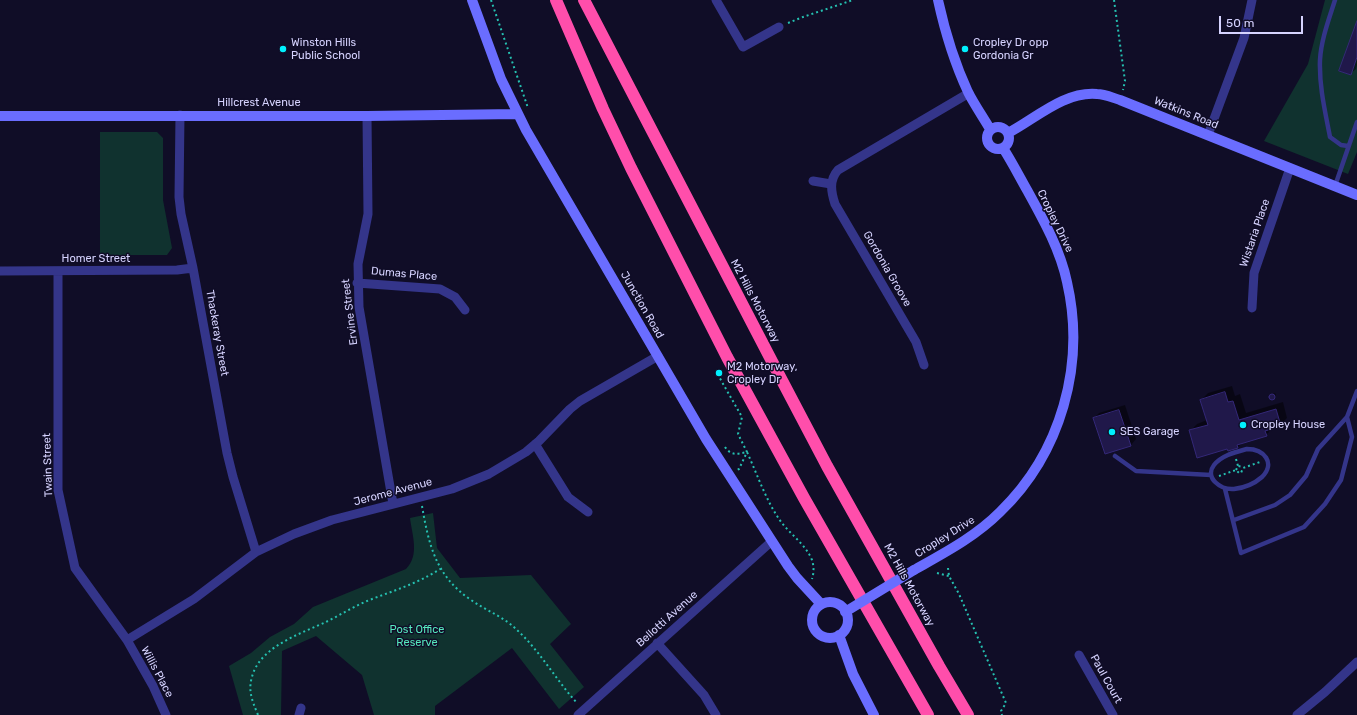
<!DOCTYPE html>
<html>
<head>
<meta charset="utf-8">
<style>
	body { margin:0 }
	#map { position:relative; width:1357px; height:715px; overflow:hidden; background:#100d27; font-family:Rubik,sans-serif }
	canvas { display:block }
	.scale { position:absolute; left:1219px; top:16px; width:84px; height:18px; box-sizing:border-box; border:2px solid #d6d3ff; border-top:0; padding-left:5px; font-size:12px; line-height:14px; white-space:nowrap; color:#d6d3ff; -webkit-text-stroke:3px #100d27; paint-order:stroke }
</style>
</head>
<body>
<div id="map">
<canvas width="1357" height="715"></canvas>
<div class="scale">50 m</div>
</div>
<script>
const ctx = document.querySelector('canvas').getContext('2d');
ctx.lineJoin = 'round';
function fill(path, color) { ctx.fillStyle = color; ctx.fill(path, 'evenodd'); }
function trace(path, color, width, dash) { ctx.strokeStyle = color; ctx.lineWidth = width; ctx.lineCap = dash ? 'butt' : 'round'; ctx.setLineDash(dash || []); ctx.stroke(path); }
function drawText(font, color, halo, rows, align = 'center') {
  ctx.font = font + ' Rubik,sans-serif'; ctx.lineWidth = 3; ctx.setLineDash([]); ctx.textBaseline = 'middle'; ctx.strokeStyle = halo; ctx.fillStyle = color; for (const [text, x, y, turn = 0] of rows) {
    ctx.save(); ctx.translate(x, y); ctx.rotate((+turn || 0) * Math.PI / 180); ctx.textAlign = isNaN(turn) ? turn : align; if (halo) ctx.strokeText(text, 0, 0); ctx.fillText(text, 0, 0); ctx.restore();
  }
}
fill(new Path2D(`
	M1325 0H1357V152L1348 174 1264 141 1308 64Z
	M100 132H157L163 138V200L172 248 167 255H100Z
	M433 513 437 548 460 578 531 575 571 624 550 644 584 687 559 709 512 648 435 706V715H374L362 675 316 636 282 651 281 715H243L229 666 251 653 270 637 294 624 313 607 406 569C420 555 412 535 410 518Z`), '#10322f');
fill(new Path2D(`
	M1357 24V65L1356 69 1350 74Z
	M1232 386 1235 396 1240 394 1246 413 1283 402 1287 418 1280 425 1273 428 1266 435 1242 443 1238 447H1228L1190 431 1197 424 1207 420 1201 400 1208 393Z
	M1275 393 1276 395 1271 398 1270 396Z
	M1125 405 1136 439 1131 445 1105 453 1094 418 1099 413Z`), '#0007');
const building = new Path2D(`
	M1357 21V57L1351 75 1339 71Z
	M1225 392 1228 402 1233 401 1239 420 1276 409 1281 426 1265 431 1267 436 1237 445 1238 448 1228 451 1227 449 1197 458 1189 430 1208 425 1200 400Z
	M1269 397a3 3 0 1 1 6 0a3 3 0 1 1-6 0Z
	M1119 410 1131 446 1105 454 1093 418Z`);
fill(building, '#20184a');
trace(building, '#342878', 1);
trace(new Path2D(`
	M491 0 528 108
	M1114 0 1125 81 1123 90
	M788 23 803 17 853 0
	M721 370 718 375 742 417 738 434 747 452 739 469 737 470
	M725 447C731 456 737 454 747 452 757 474 766 500 779 519 789 534 805 543 812 560 814 566 814 573 812 579
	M1236 459 1238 466
	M1236 470 1238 466 1243 467
	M1219 476 1236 470 1239 473H1241L1243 468 1260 462
	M422 506C429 546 436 576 471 600 487 611 504 617 517 630 540 651 556 680 577 703
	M948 568 949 576 959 594 1006 703 1001 711 1002 715
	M937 573 949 576
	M258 715C251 698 247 688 254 671 265 645 302 633 326 622 340 615 353 607 367 601 392 591 417 584 440 569`), '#25c1b1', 2, [2, 3]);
trace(new Path2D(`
	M1335 0C1329 19 1321 40 1320 60 1319 86 1325 111 1330 137L1341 145 1348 146
	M1335 186 1357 122
	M1247 449C1264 449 1276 463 1262 477 1254 484 1243 488 1234 489 1221 490 1204 478 1214 465 1222 455 1236 452 1247 449Z
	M1115 456 1136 471 1211 475
	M1225 489 1241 553 1304 527 1325 504 1341 480 1352 437 1347 417
	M1234 520 1275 505 1290 495 1306 476 1318 449 1347 417 1357 391`), '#34358a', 4.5);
trace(new Path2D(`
	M716 0 743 47 779 27
	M180 115 179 197 181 214 193 268 227 453 233 477 256 552
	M367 116 368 214 358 264 359 307 393 504
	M1208 135 1244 38 1252 0
	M813 181 831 184
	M0 271 177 270 193 268
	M58 271V490L75 568 127 640 153 686 166 715
	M357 283 440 289 455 297 465 310
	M1252 308 1254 273 1290 168
	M924 365 916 342 835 204C831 192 829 180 838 170L969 93
	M535 444 568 497 588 512
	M127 640 194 599 256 552 294 534 332 520 452 489 489 474 526 452 539 441 570 409 580 401 658 356
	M657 643 704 695 716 715
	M1079 655 1113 715
	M299 715 301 708
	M578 715 772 541
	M1297 715 1325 692 1357 662`), '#34358a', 9);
trace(new Path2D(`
	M472 0 501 79 526 130 706 439 788 566 797 578 821 604
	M938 0C945 32 954 62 968 92 974 104 983 117 990 129
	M0 116H367L517 114
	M987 138a11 11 0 1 1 22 0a11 11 0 1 1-22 0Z
	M1008 133C1035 119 1064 91 1097 94 1105 94 1113 98 1120 100L1357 195
	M914 570C944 553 975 537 1000 512 1061 453 1086 365 1067 282 1060 249 1043 219 1027 190 1019 176 1012 162 1003 148
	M812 620a18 18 0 1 1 36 0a18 18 0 1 1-36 0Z
	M839 635 853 674 874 715`), '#6a6dff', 10);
trace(new Path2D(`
	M556 0 603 109 631 168 727 357 804 498 928 715
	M584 0 777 371 827 466 939 666 968 715`), '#ff4eab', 12);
trace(new Path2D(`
	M845 612 914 570`), '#6a6dff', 10);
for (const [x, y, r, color] of [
	[283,49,4,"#00f0fe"],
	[965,49,4,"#00f0fe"],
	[719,373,4,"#00f0fe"],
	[1243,425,4,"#00f0fe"],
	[1112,432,4,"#00f0fe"]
]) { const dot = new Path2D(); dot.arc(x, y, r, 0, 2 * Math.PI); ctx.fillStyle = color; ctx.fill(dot); trace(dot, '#100d27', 1.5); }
drawText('11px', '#d6d3ff', '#100d27', [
	["Winston Hills",291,43],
	["Public School",291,56],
	["Cropley Dr opp",973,43],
	["Gordonia Gr",973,56],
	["M2 Motorway,",727,367],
	["Cropley Dr",727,380],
	["Cropley House",1251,425],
	["SES Garage",1120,432]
], 'left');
drawText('11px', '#d6d3ff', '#100d27', [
	["Hillcrest Avenue",259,103],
	["Watkins Road",1186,113,22],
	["Cropley Drive",1055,221,64],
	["Wistaria Place",1255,233,-71],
	["Homer Street",96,259],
	["Gordonia Groove",887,269,60],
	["Dumas Place",404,274,5],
	["M2 Hills Motorway",755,301,62],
	["Junction Road",642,305,60],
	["Ervine Street",350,312,-97],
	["Thackeray Street",217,333,80],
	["Twain Street",48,465,-92],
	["Jerome Avenue",393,492,-15],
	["Cropley Drive",945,537,-32],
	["M2 Hills Motorway",909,585,61],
	["Bellotti Avenue",667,619,-42],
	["Willis Place",157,672,62],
	["Paul Court",1106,679,61]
]);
drawText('11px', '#55e9be', '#100d27', [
	["Post Office",417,630],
	["Reserve",417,643]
]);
</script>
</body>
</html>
